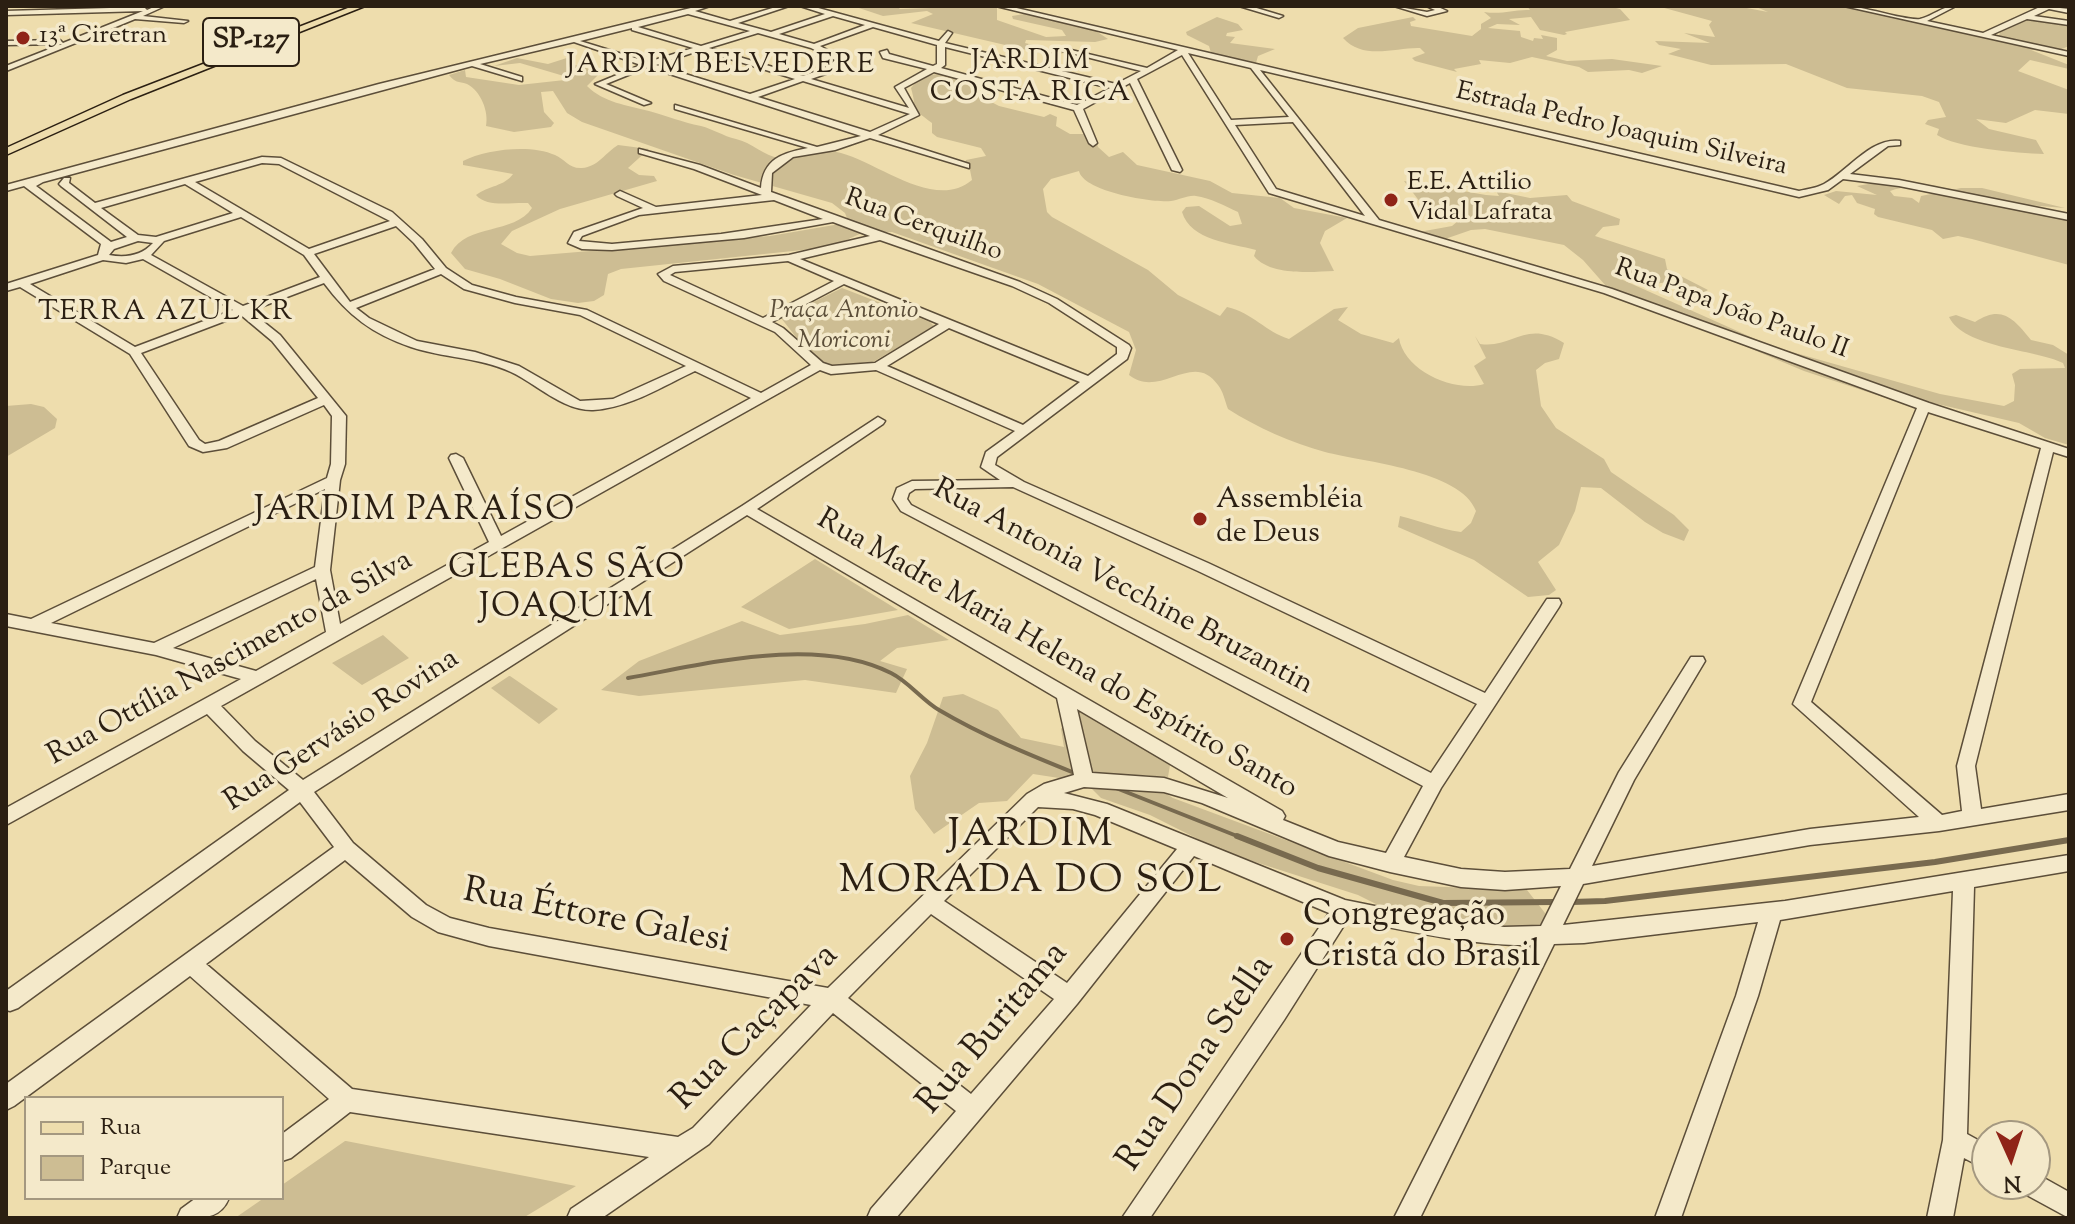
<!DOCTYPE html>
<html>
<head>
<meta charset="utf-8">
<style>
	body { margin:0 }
	#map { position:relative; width:2075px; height:1224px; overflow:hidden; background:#eeddad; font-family:"Sorts Mill Goudy",serif }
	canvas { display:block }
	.frame { position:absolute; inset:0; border:8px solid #2b1f12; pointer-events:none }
	.legend { position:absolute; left:24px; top:1096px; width:260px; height:104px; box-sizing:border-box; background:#f4e9ca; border:2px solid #a49880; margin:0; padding:10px 14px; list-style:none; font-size:24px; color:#2b1f12 }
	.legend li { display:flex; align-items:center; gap:16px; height:40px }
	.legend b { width:40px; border:2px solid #a49880 }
	.north { position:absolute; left:1971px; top:1120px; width:80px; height:80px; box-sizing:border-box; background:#f4e9ca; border:2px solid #a49880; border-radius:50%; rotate:177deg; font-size:22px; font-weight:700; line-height:32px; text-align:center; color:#2b1f12 }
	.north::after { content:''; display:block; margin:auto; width:28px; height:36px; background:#8f2418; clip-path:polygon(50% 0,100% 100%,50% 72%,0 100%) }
</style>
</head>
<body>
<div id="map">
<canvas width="2075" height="1224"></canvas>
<div class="frame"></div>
<ul class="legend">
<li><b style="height:10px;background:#eeddad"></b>Rua</li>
<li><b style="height:22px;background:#cdbd93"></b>Parque</li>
</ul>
<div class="north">N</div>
</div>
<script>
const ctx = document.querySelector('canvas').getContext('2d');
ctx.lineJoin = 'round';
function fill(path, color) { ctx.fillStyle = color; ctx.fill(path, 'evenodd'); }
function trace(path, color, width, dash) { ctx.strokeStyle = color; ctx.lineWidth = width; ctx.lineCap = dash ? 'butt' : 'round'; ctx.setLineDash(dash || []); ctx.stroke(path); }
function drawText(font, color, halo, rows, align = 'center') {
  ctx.font = font + ' "Sorts Mill Goudy",serif'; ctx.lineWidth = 7; ctx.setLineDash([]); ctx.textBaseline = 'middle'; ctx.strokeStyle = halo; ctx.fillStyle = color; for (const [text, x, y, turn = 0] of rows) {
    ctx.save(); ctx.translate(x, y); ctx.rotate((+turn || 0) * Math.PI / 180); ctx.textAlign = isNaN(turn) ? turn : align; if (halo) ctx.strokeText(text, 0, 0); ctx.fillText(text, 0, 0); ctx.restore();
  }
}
fill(new Path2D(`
	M853 6H897L900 9 991 6 997 8V20L1046 37 1066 36 1062 30 1013 19 1012 16 1030 13 1096 31 1108 39 1095 42 1026 40 1025 43 1065 53 1048 55 911 23 933 14 927 11 883 16Z
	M1527 6H1608L1620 9 1630 20 1565 32 1567 34 1564 35 1540 30 1531 17 1509 19 1520 25 1497 24 1488 28 1520 31 1521 37 1533 41 1534 38 1543 39 1541 35 1557 38V50L1546 56 1567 61 1612 59 1662 66 1642 73 1629 70 1588 72 1579 67 1532 57 1510 63 1479 60 1481 64 1454 69 1457 72 1415 61 1412 58 1425 53 1420 48C1397 47 1363 61 1343 38L1358 28 1413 17 1416 20 1410 22 1411 26 1472 36 1481 29V24L1491 18 1484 12C1503 15 1513 9 1530 10Z
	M1657 6H1736L1768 12 1754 6H1845L2004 39 1999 36 2000 32 2024 19 2069 23V46L2057 51 2031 50 2069 65V69L2030 60 2018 71 2069 90V114L2035 110 2006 123 1976 119 1989 129 2036 140 2044 154C2016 153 1957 148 1937 135L1939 129 1925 124 1928 120 1946 117 1939 102 1922 96 1847 88 1786 64 1711 65 1668 54 1681 49 1659 45 1655 41 1710 43 1684 33 1715 37 1709 25 1712 21Z
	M1217 17 1238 24 1243 30 1227 33 1226 36 1235 37 1230 43 1275 49 1258 56 1256 63 1211 53 1209 46 1187 35 1186 32Z
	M573 56 575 65 590 69 598 75 587 86C604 103 627 105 649 111 668 116 681 122 701 126 713 129 723 136 736 139 751 142 765 157 780 158 801 158 820 148 841 153 879 163 935 211 972 180L970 170 965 165 966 160 986 156 981 148 937 137 932 133V123C908 105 918 112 911 88 929 64 953 77 977 84H973L974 93 999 106 1044 117 1050 114 1057 117 1056 126 1070 134H1094L1098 147 1109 157 1123 152 1137 165 1210 181 1232 193 1280 198 1294 208 1347 218 1325 231 1320 243 1334 271C1311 272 1270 276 1254 256L1256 250C1231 243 1191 241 1182 212L1186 207 1199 206 1230 226 1242 224 1238 212C1225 206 1210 198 1196 196 1187 195 1180 200 1171 201 1151 203 1083 191 1079 171L1051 179 1043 189 1047 212 1052 217 1148 270 1178 295 1220 316 1227 307C1253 313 1266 332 1289 339L1334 309 1348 307 1338 320 1361 334 1393 343 1399 338C1404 371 1455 393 1484 384L1474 366 1486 358 1475 336 1480 344C1513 349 1525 319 1564 343L1559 359 1545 363 1536 370 1541 406 1556 428 1604 459 1611 472 1674 515 1689 530 1684 541 1663 533 1645 522 1601 488 1581 487 1575 511 1559 545 1538 562 1556 590 1549 595 1528 597 1474 560 1398 527 1400 516C1421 521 1439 529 1461 532L1471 523 1476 511C1461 470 1363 462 1325 452 1292 443 1256 427 1228 409 1225 401 1223 391 1218 385 1193 349 1160 400 1129 375L1136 350 1129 332 1038 284 892 232H864L842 242 812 249 621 269 608 274 604 295 594 301 578 303 551 299 500 279 465 269 451 253C467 223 514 235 532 208L528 203C512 202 487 208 476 195 488 186 505 186 513 174L463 165V161C486 149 531 144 555 155 565 159 569 169 582 168 598 167 606 152 618 145L649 149 628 168 639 175 654 176 657 181 560 209 512 231 501 244 517 253 530 256 770 236 840 224 847 218 845 213 832 203 734 175 582 122 567 113 553 91 541 92 544 112 554 123 551 127 514 132 486 126C489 112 481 91 467 84 458 81 455 83 449 75L465 70 466 77 519 85 574 79 520 63 494 66 517 58 548 64Z
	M1404 181 1486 195 1499 196 1496 191 1530 198 1567 195 1572 201 1620 219 1619 225 1603 227 1595 236 1665 259 1667 269 1708 290 1692 300 1668 282 1654 284C1647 276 1632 272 1619 275L1623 280 1771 346 1940 394 2004 406 2014 401 2015 385 2012 374 2020 369 2065 368 2063 363C2034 349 1964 348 1949 317L1956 315 1975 322C2002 304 2014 319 2031 340L2053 345 2069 355V445L2045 438 2019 423 1933 403H1901L1804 371 1673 316 1613 294 1583 260 1564 245 1485 229 1471 230 1445 239 1419 232 1452 226 1458 221 1454 215 1420 202Z
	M1880 182 1939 186C1923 188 1903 185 1890 191L1894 196 1912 198 1919 203 1921 196 1961 188H1982L2065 208 2027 205 2069 221V265L1972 239 1958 236 1943 239 1932 230 1878 217 1874 214 1875 209 1857 203 1852 195 1845 196 1839 204 1824 195 1836 191 1877 195 1857 186Z
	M842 288 930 322 934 326 873 362 819 366 781 318Z
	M31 404 44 407 57 419 55 428 6 457V406Z
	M815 559 898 610 789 629 741 607Z
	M908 615 949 640 897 648 880 661 907 669 896 693 805 680 639 696 601 690 639 661 742 621 780 635 865 624Z
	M383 635 409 658 362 685 332 663Z
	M509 676H510L558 709 539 724 491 688Z
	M963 694 998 710 1021 738 1064 747 1061 729 1072 713 1079 715 1077 706 1170 765 1168 777 1143 775 1151 784 1173 798 1393 880 1419 886 1527 890 1545 913 1544 926 1509 930 1467 920 1425 919 1388 910 1358 895 1224 852 1150 815 1101 798 1085 782 1033 774 1007 801 979 803 934 834 915 809 910 776 927 743 943 697Z
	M345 1141H346L576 1186 523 1218H235L264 1198H282V1185Z`), '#cdbd93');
trace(new Path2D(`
	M628 678C707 664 816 635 891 673 909 682 922 700 939 710 983 736 1030 755 1077 774
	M1116 788 1242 838`), '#786a4f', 4);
trace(new Path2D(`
	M1237 836 1318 868 1443 903 1555 902
	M1572 902 1605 901 1935 862 2069 840`), '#786a4f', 6);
const minor = new Path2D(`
	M156 6H165L143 16 188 21 184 23 135 19 101 33 151 36 154 40 93 36 6 71V66L62 44 6 45V41L60 40 63 43 143 11 6 15V11L144 7 147 10Z
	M699 6H710L695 11 730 21 779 6H789L738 23 771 32 825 14 800 6H811L939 41 948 31 952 33 945 43 1116 84 1141 71 1063 51 1067 49 1147 68 1178 50 996 6H1008L1799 191C1807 189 1817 188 1824 184 1848 171 1871 137 1900 141V145L1888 146 1850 174 1899 180 2069 214V220L1899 186 1843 179 1828 190 1799 197 1260 70 1379 220 1612 289 1929 403 2069 449V457L2053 452 1975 766 1981 809 2069 794V810L1939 831 1810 845 1583 884 1563 925 1785 901 2069 855V871L1974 887 1967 1134 1987 1145V1170L1964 1158 1953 1218H1927L1943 1140 1953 891 1780 920 1758 996 1681 1218H1655L1736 996 1758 922 1584 943 1554 944 1420 1218H1394L1532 945C1470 946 1408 931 1348 919L1284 1020 1150 1218H1122L1329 913 1194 856 1077 1004 896 1218H867L871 1209 956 1111 833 1013 709 1144 602 1218H567L571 1209 649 1157 350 1112 291 1158 282 1161V1134L329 1099 190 976 14 1106 6 1110V1084L334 847 300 802 18 1008 10 1011 6 1010V991L289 790 243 751 207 714 6 825V808L241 679 156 655 6 626V614L31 619 327 478 331 464 332 416 324 405 227 448 203 452 189 446 130 354 20 287 6 291V284L98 255 101 244 24 186 6 191V185L379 84ZM688 14 750 31 701 46 638 27ZM833 16 865 25 814 44 779 34ZM873 27 937 45V64L933 66 889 54 887 50 880 52 883 58 927 69 895 87 909 108 811 79 834 71 844 59 820 46ZM632 28V30L693 48 648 62 580 41ZM758 33 811 48 835 60 828 67 803 76 709 48ZM574 42 641 65 595 84 644 105 651 103 606 84 648 67 861 136 817 147 675 105V109L808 148C782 153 763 159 761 188L700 165 639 149V153L694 169 762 195 656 207 620 191 615 194 617 196 643 208 574 232 568 243 582 249 612 250 744 238 833 222 870 236 789 255 673 266 658 274 664 281 775 332 811 365 761 393 587 310 516 297 472 285 446 268 422 239 392 212 281 158 262 157 95 203 69 183 70 178H64L59 184 61 186 127 237 111 242 36 186 43 182 472 66 522 81V77L480 64ZM945 47 1110 88 1077 105 941 68 945 65ZM701 50 795 79 750 94 656 65ZM1188 53 1251 68 1289 117 1231 120ZM1182 55 1269 193 1604 293 1917 408 1793 704 1919 817 1810 829 1592 866 1634 780 1705 661 1703 657H1691L1619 772 1570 869 1505 872 1461 869 1404 857 1441 788 1559 607 1561 603 1559 599H1547L1485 693 1208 563 1024 482 995 465 997 457 1127 359 1131 348 1129 345 1057 299 1020 282 771 192 772 173 793 157 835 150 870 138 969 168V164L878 135 919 115 904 88 934 72 1074 110 1089 143 1093 146 1097 143 1083 109 1130 83 1172 170 1180 172 1182 170 1137 79ZM803 81 910 114 870 132 758 97ZM1293 122 1365 216 1276 189 1235 125ZM262 163 279 164 390 221 309 249 195 182ZM185 184 233 213 156 237 138 235 101 208ZM774 200 823 219 721 234 612 244 579 241 582 236 639 215ZM241 217 304 255 320 277 243 306 151 255 164 241ZM396 226 414 243 435 269 350 302 314 254ZM880 240 1012 286 1049 303 1117 347V354L1088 376 800 259ZM138 241 153 243C141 256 126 258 109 255L114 249ZM143 259 233 310 135 347 30 284 103 260 126 263ZM788 261 834 281 763 318 670 275 675 272ZM441 274 464 289 515 303 580 315 686 366 613 399 580 401 519 366 475 352 417 341 369 318 356 308ZM324 283C348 315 372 334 411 347 443 358 479 357 511 372 537 384 563 411 593 410 629 408 663 386 695 371L751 398 501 536 463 458 456 454 451 455 449 458 489 542 340 624 330 570 340 480 345 464 346 416 280 335 250 311ZM844 284 939 324 875 363 832 366 823 363 783 328 772 322ZM241 315 272 341 318 398 219 441 205 444 199 440 141 353ZM949 328 1080 382 1023 425 887 366ZM820 370 831 374 876 370 1015 431 986 452 981 467 1000 480 912 481 897 488 893 499 901 511 1423 786 1386 853 1338 842 1283 820 1285 816 1282 811 757 509 883 424 885 421 878 417 742 506 303 780 255 741 221 706ZM1928 412 2041 448 1957 766 1962 811 1942 815 1811 702ZM1013 487 1198 571 1477 704 1431 773 911 505 907 499 909 493 915 489ZM325 489 315 567 154 643 51 623ZM747 515 1057 698 1074 775 1044 784 1027 794 828 988 489 928 450 918 426 905 353 843 314 792ZM316 579 326 632 256 671 173 648ZM1077 709 1228 798 1164 778 1092 773ZM1084 787 1164 792 1202 803 1329 856 1390 872 1461 887 1505 890 1561 886 1541 926 1504 927 1429 917 1345 900 1107 804 1064 793ZM1038 807 1073 809 1095 815 1177 849 1067 983 944 901ZM345 860 412 917 438 932 489 946 811 1005 693 1128 678 1137 352 1089 206 964ZM931 914 1054 999 971 1094 848 998Z
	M1239 6H1250L1283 16 1279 18Z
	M1394 6 1427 12 1435 10 1426 6H1436L1447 11 1427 16Z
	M1844 6C1864 6 1906 21 1920 19 1933 16 1942 6 1956 6L1927 21 1983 33 2042 6 2069 9V13L2049 9 2034 16 2069 21V25L2027 19 1991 35 2069 52V56Z
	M2035 1173 2069 1192V1218L2023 1193 2020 1184H2035Z
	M196 1198H229C220 1221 199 1218 177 1218L181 1209Z`);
const major = new Path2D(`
	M353 6H365L131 99 6 155V148L123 95Z`);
trace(minor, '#5c4e39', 3);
trace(major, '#2b1f12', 3);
fill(minor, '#f4e9ca');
fill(major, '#eeddad');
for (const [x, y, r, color] of [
	[23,38,8,"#8f2418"],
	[1391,200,8,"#8f2418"],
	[1200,519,8,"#8f2418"],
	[1287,939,8,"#8f2418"]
]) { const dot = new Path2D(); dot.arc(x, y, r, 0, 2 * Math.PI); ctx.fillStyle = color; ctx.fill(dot); trace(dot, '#f4e9ca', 3); }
drawText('26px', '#2b1f12', '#f4e9ca', [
	["13ª Ciretran",39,38],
	["E.E. Attilio",1407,185],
	["Vidal Lafrata",1407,215]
], 'left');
drawText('26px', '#2b1f12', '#f4e9ca', [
	["Estrada Pedro Joaquim Silveira",1621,131,13],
	["Rua Cerquilho",923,227,20],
	["Rua Papa João Paulo II",1731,311,20]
]);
drawText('italic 26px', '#5c4e39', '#f4e9ca', [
	["Praça Antonio",844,313],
	["Moriconi",844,343]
]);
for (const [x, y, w] of [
	[251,42,96]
]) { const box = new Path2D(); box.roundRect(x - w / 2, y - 24, w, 48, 6); ctx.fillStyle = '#f4e9ca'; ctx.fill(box); trace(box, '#2b1f12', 2); }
drawText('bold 28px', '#2b1f12', null, [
	["SP-127",251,42]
]);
ctx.letterSpacing = '2px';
drawText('28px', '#2b1f12', '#f4e9ca', [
	["JARDIM",1031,63],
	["COSTA RICA",1031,95],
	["JARDIM BELVEDERE",721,67],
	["TERRA AZUL KR",166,314]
]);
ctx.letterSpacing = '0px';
drawText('30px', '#2b1f12', '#f4e9ca', [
	["Assembléia",1216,502],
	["de Deus",1216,536]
], 'left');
drawText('30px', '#2b1f12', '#f4e9ca', [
	["Rua Antonia Vecchine Bruzantin",1122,589,28],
	["Rua Madre Maria Helena do Espírito Santo",1056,656,30],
	["Rua Ottília Nascimento da Silva",231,660,-29],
	["Rua Gervásio Rovina",343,732,-33]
]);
ctx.letterSpacing = '2px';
drawText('34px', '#2b1f12', '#f4e9ca', [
	["JARDIM PARAÍSO",415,513],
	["GLEBAS SÃO",567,571],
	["JOAQUIM",567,610]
]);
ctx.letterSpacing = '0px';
drawText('36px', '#2b1f12', '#f4e9ca', [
	["Congregação",1303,918],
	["Cristã do Brasil",1303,959]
], 'left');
drawText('36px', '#2b1f12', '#f4e9ca', [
	["Rua Éttore Galesi",596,919,11],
	["Rua Caçapava",757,1029,-45],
	["Rua Buritama",995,1030,-50],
	["Rua Dona Stella",1198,1065,-56]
]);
ctx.letterSpacing = '2px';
drawText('40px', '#2b1f12', '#f4e9ca', [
	["JARDIM",1031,838],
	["MORADA DO SOL",1031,884]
]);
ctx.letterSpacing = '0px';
</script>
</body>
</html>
